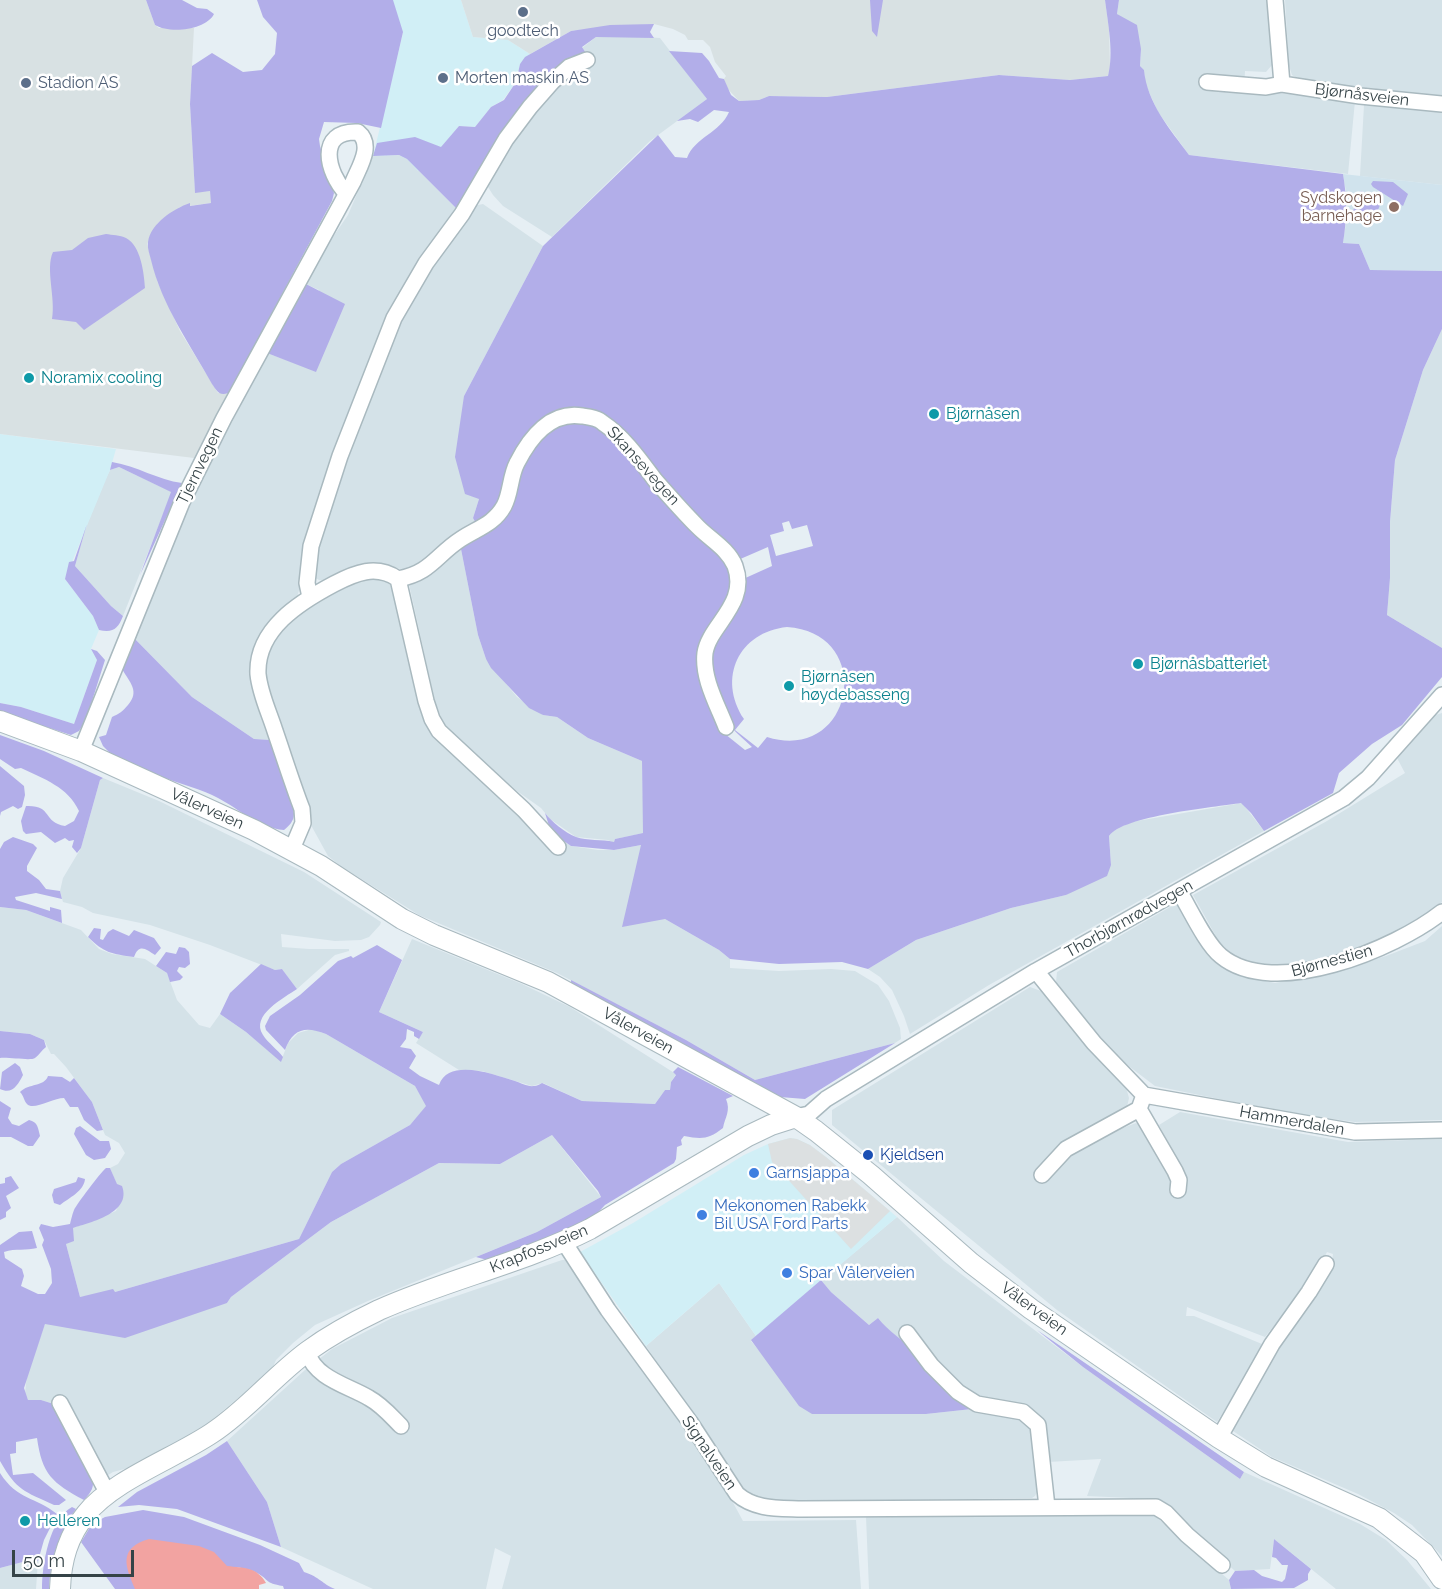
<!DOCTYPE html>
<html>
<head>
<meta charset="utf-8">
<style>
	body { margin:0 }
	#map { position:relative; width:1442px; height:1589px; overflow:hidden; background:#e6eff4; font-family:Raleway,sans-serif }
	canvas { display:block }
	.scale { position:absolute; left:12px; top:1550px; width:122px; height:27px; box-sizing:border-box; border:3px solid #354347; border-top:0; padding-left:8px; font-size:18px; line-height:21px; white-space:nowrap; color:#354347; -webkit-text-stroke:4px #fff; paint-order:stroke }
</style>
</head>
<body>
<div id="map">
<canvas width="1442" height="1589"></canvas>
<div class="scale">50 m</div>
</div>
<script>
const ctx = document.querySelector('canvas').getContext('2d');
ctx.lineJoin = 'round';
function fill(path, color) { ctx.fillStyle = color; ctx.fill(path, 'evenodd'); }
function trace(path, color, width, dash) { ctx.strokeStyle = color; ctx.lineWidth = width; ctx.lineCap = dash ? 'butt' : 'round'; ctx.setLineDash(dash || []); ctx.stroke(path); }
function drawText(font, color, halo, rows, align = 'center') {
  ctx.font = font + ' Raleway,sans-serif'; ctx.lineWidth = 5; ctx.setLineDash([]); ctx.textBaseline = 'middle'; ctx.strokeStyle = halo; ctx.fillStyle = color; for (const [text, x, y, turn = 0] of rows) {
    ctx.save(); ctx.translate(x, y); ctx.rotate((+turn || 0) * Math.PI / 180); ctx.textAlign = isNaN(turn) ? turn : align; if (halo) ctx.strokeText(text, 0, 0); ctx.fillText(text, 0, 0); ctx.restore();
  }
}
fill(new Path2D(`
	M1119 0H1270L1272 65 1266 72 1245 71 1244 89 1355 101 1348 174 1189 155 1158 112 1145 83 1144 70 1140 66 1141 49 1117 14Z
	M1285 0H1442V96L1301 81 1292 75 1289 66Z
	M629 36 660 38 707 99 650 141 552 237 503 206 493 195 488 187 489 175 582 48 596 37Z
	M1364 105 1442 111V185L1360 176Z
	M399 155 407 159 459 211 413 276 303 576 296 601 267 627 259 705 270 740 254 739 192 697 134 638 186 513 267 353 316 371 319 290 304 283 320 256 348 215 373 156Z
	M483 204 543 246 464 396 479 499 473 518 478 527 411 571 375 564 325 581 319 580 314 577V556L340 475 391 339 427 270 473 206Z
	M1442 329V648L1387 615 1390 578V522L1395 460 1423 370Z
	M119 467 172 492 123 616 111 606 75 566 87 524 105 480 110 470Z
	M460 544 478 635 486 659 517 697 543 715 557 717 588 738 642 761 644 833 615 839 614 843 608 840 576 837 550 819 541 808 517 791 451 734 441 717 435 702 409 584Z
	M365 577 383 579 389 583 393 591 406 641 438 740 544 839 551 832 571 846 598 850H614L641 845 665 919 719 950 730 959V968L779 971 831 969 855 971 878 985 889 1001 900 1028 901 1039 895 1043 755 1080 686 1040 557 973 419 915 342 867 328 856 312 827 308 808 272 699 266 676V664L273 642 278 632 293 619 354 580Z
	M1442 713V902L1414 923 1381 939 1348 952 1299 964 1280 967 1250 963 1223 949 1193 895 1327 821 1405 773 1397 758 1400 749 1429 717Z
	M103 778 159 801 304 872 381 922 380 925 369 937 361 940 335 941 281 934 282 947 309 949H349V951L335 955 297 989 282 969 275 970 210 945 150 925 93 913 82 907 63 902 60 891 63 878 81 848 100 780Z
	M1242 803 1264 831 989 985 910 1034 904 1016 892 990 880 977 868 969 916 940 1011 908 1066 895 1111 865 1109 836 1111 832 1131 822Z
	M1177 903 1219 964 1242 977 1275 983 1333 972 1386 956 1425 941 1442 926V1120L1355 1122 1288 1113 1155 1086 1126 1064 1101 1038 1056 982 1057 972Z
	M0 907 26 910 81 930 99 949 112 954 145 959 167 973 177 1000 199 1025 210 1028 220 1014 246 1032 281 1061 288 1043 298 1033 312 1029 326 1034 415 1086 427 1106 410 1125 341 1164 332 1172 299 1239 115 1292 80 1297 66 1244 72 1234 73 1228 116 1211 120 1201 117 1185 110 1168 118 1164 125 1153 119 1143 105 1135 92 1102 66 1067 54 1054H51L44 1040 30 1034 0 1031Z
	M412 939 522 984 570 1007 676 1074 671 1082 670 1090H665L655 1104 582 1101 543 1083 532 1086 482 1071 459 1070 416 1043 423 1032 379 1012Z
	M1030 987 1041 991 1088 1048 1126 1087 1129 1098 1127 1107 1080 1133 1045 1164 1035 1180 1043 1184 1052 1171 1069 1155 1094 1139 1136 1123 1145 1126 1174 1185 1173 1195 1182 1198 1188 1180 1159 1125 1180 1112 1348 1142 1442 1139V1556L1412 1525 1394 1513 1358 1494 1272 1457 1230 1429 1279 1342 1331 1268 1333 1254 1327 1252 1317 1272 1265 1337 1187 1307 1186 1316H1194L1262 1344 1248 1373 1217 1422 1057 1310 832 1125V1110Z
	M552 1135 601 1197 537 1232 368 1301 315 1325 293 1343 276 1360 273 1367 250 1388 194 1435 132 1467 113 1472 105 1477 57 1405 41 1400H28L25 1393 27 1374 45 1324 227 1303 231 1297 331 1222 439 1163 500 1164Z
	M897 1217 944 1261 1083 1367 1240 1479 1244 1472 1360 1524 1386 1540 1407 1560 1431 1589H1336L1274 1539 1270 1569 1235 1571 1167 1509 1153 1499 1087 1496 1101 1459 1048 1462 1041 1417 1027 1410 977 1399 887 1329 878 1318 869 1325 831 1292 821 1280Z
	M562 1260H565L663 1396 730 1497 743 1521 856 1520 861 1589H502L511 1556 495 1548 486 1589H373L281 1547 267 1502 227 1441 305 1370 332 1349 392 1318Z
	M719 1283 756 1336 751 1341 812 1414H926L972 1409 1019 1417 1027 1424 1034 1438 1038 1490 1035 1496 1032 1498 790 1502 762 1499 746 1492 646 1346Z
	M1067 1513 1155 1516 1229 1580 1231 1589H869L866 1517Z
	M34 1559 38 1561 36 1589H0V1568Z`), '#d4e2e8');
fill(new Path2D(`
	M389 0H461L473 37 508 40 530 54 520 64 516 82 503 100 491 107 475 127 459 126 441 148 439 146 418 171 407 159 399 155 373 156 403 33Z
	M0 434 116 449 110 470 65 579 93 616 99 630 91 649 97 660 74 724 21 707 0 703Z
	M790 1138 797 1139 810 1145 826 1157 897 1217 756 1336 719 1283 646 1346 580 1252 633 1223 744 1155 768 1144Z`), '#d1eff6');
fill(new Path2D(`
	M0 0H146L155 25 159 28H194L190 104 195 192 210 191 212 203 180 207 158 223 147 244 158 283 180 331 218 393H228L194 458 0 434Z
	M461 0H1105L1109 29 1110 67 1108 76 1070 80 999 75 827 97 769 96 759 100 739 101 727 88 724 79 726 76 715 62 710 47 703 40H688L685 35 673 29 654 24 578 30 571 31 530 54 508 40 473 37Z`), '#d8e1e3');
fill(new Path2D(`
	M1343 174 1442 185V271L1370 270 1359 244 1343 243 1346 223V192Z`), '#d0e3ed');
fill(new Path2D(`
	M146 0H182L197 8 207 9 214 14C206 30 170 34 155 25Z
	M257 0H393L403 32 381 128 357 123 324 122 319 139 320 146 334 193 332 201 231 389 228 393C219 396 217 391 212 384 190 344 162 306 151 260 150 255 147 248 148 242 151 223 173 209 190 203V206L211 203 210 191 195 193 190 104 192 66 212 53 243 72 262 70 275 54 277 33 263 17Z
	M870 0H883L877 37 872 31Z
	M1105 0H1119L1117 14 1137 25 1141 49 1140 66 1144 70C1147 103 1170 129 1189 155L1343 174C1347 197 1347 219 1343 243L1359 244 1370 270 1442 271V329L1423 370 1395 460 1390 522V578L1387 615 1442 648V677L1402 725 1372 744 1339 773 1333 793 1264 831 1251 813 1241 803C1215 807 1122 816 1109 836L1111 865 1107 876 1066 895 1011 908 916 940 868 969 842 962 779 964 730 959 719 950 665 919 622 927 641 845 614 850 571 846 551 832 545 813C552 822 564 832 576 837 587 841 602 839 614 842L615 839 643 833 642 761 588 738 557 717 543 715 529 708 491 668 486 659 478 635 460 544C477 535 497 526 507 509 513 497 514 482 519 469 532 431 565 406 604 427L680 514 730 562 734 581 730 601 724 614 704 642 700 659 701 670 708 694 725 734 745 750 752 747C745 740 737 734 731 727 721 717 704 661 709 647 717 625 742 609 741 580L772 566 768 547 738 560C729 546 715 536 703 525 692 515 680 504 671 492 656 475 642 457 627 440 621 434 615 425 608 421 581 404 550 411 531 435 524 444 516 456 512 466 504 491 505 513 478 527L473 518 479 499 465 494 455 457 464 396 543 246 658 135 675 157 687 158C695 137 720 133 729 112L714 110 698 122 690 119 677 121 707 99 669 51 702 53 709 61 719 78 724 79 731 95 739 101 759 100 769 96 827 97 999 75 1070 80 1108 76C1114 53 1108 24 1105 0ZM789 521 792 529 807 525 813 546 776 556 770 535 784 531 782 523ZM787 627C877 633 854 764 767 737L758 748 735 730 744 719C717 678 739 632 787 627Z
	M654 24 650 32 654 38 596 37 582 47 587 55 563 68 459 211 407 159 399 155 373 156 377 143 415 137 441 147 459 126 475 127 491 107 504 100 516 82 520 64 525 57 571 31 610 25Z
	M1373 181 1393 182 1408 194 1403 206 1373 187 1371 184Z
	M1361 191 1382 200 1374 220 1353 211Z
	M106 234C112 235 120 235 126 238 141 246 144 273 145 288L84 330 76 322 52 319C56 298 45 269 53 252L72 250 88 238Z
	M304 283 345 304 316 372 267 353Z
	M112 462C137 466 158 480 182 483L140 575 171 492 119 467 110 470Z
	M87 524 75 566 111 606 123 616C118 629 113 633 99 630L93 616 65 579 69 562 74 561Z
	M134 638 192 697 254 739 270 740C277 758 294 795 294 814 294 821 289 826 284 830 259 828 239 809 218 798 201 789 183 785 165 778 147 770 128 761 110 753L103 746 99 737 106 735 112 717C119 714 123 711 128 705 140 691 130 683 122 669Z
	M91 649 97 651 105 660 86 720 79 731 71 735 0 712V703L21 707 74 724 97 660Z
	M0 735 44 751 103 778 100 780 81 848 77 853 72 847 74 840 69 841 65 838 55 843 41 832 26 834 23 831 21 821 26 806C53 805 42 822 65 826L74 821 79 811C68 787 44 779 21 768L15 769 0 759Z
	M0 766 24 786 25 795 22 807 18 809 13 806 1 812 0 816Z
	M13 837 33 844 37 848 27 866V871L39 880 46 889 60 891 62 899 36 893 15 897 16 900 50 911V907L61 910 62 923 26 910 0 907V849L4 842Z
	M94 928 101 929 100 939 103 940 108 932 113 929 129 936 134 930 154 938 161 948 155 955C146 949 139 943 134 957 112 954 104 953 88 937Z
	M377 945 402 960 379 1012 423 1032 419 1039 414 1036V1032L407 1029 406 1039 400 1047 411 1049 416 1056 409 1068 420 1076 439 1085C449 1057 495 1075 515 1081 521 1083 528 1087 534 1086 537 1086 540 1084 542 1083L582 1101 655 1104 665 1090H670L671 1082 676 1075 673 1072 678 1067 733 1096 726 1099C731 1111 725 1117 723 1128 708 1140 701 1139 684 1136L681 1140 682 1145 677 1147 676 1159 674 1163 605 1205 591 1220 491 1261 476 1257 537 1232 601 1197 598 1191 552 1135 500 1164 439 1163 331 1222 231 1297 227 1303 125 1338 45 1324 24 1388 28 1400H41L57 1405 93 1476C94 1488 92 1491 84 1500 52 1483 42 1474 37 1438L16 1442V1453L10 1454 13 1475 33 1473 66 1500 59 1505H54C24 1491 17 1491 0 1461V1245L19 1232 32 1231 37 1248C26 1251 16 1248 4 1252L5 1258 22 1269 24 1276 21 1286 38 1294H45L52 1283 51 1269 42 1245 44 1240 39 1228 41 1224 53 1227 70 1224C71 1220 72 1215 74 1210 77 1204 100 1173 106 1168H110L117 1184 122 1186C132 1213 91 1222 73 1228L74 1241 66 1244 80 1297 113 1289 115 1292 299 1239 332 1172 341 1164 410 1125 426 1106 415 1086 326 1034C306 1026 293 1028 285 1050L266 1030 265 1026 270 1016 300 995 338 961 351 956 353 958Z
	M179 947 185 948 189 952 190 964 185 968 179 967 177 971 183 977 180 980 170 982 167 973 156 966 166 952 176 954Z
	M261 964 275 970 282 969 297 989C284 998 250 1015 263 1035 268 1043 277 1049 283 1057L281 1062 246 1032 220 1014 230 993Z
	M571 980 686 1040 755 1080 895 1043 805 1099 780 1097 571 986Z
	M0 1031 30 1034 44 1040 46 1047C42 1050 39 1055 35 1058 31 1061 9 1057 0 1058Z
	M15 1063 20 1067 23 1075C18 1085 12 1095 0 1089L2 1072Z
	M48 1076 62 1077 70 1082 74 1078 92 1102 103 1130 97 1131 84 1120 78 1107H70L64 1098C53 1098 33 1111 27 1104 24 1101 24 1096 20 1092 29 1083 44 1087 48 1076Z
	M0 1101 11 1108 8 1118 12 1124 19 1126 29 1120C38 1122 38 1128 40 1136L33 1146H28L11 1137H0Z
	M80 1126 100 1141H109L111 1149 105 1158 94 1160 86 1155 74 1134 76 1128Z
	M11 1176 19 1188 6 1196 11 1208 6 1212V1217L0 1220V1184L5 1183V1178Z
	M78 1177 85 1179C84 1191 69 1198 60 1205L54 1203 52 1195 54 1189 76 1182Z
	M821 1280 831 1292 869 1325 878 1318C889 1332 903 1340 916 1352 933 1368 948 1403 972 1407V1409L926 1414H812L799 1406 751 1340Z
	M1037 1330 1244 1472 1240 1479 1083 1367Z
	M227 1441 267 1502 281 1547 177 1509 139 1505 118 1507 137 1492 206 1455Z
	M0 1473C18 1501 35 1496 57 1514L44 1540 38 1561 34 1559 0 1568Z
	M72 1507 76 1509C59 1532 50 1560 49 1589H42C42 1565 49 1520 72 1507Z
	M143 1510 184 1517 260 1545 299 1563 304 1572C320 1577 322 1584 335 1589H284L283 1586C264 1583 270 1580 257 1573 248 1568 238 1567 227 1567L219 1589H115L81 1542 92 1524 105 1517Z
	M1274 1539 1311 1569 1308 1574V1580L1294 1588 1231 1589 1229 1580 1235 1571 1254 1570 1262 1576 1282 1582 1285 1579 1288 1565H1282L1276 1558 1272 1557Z`), '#b2aee9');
fill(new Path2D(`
	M790 1138 797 1139 810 1145 826 1157 890 1211 851 1249 772 1162 768 1144Z`), '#dce0e1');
fill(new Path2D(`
	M149 1539 199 1546 214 1552 227 1566C244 1568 257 1567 266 1583L259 1585V1589H135C125 1566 118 1548 149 1539Z`), '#f2a3a1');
const minor = new Path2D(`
	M1275 0 1282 84
	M1207 82 1266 87 1282 84 1360 96 1442 104
	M398 579C431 573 436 555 461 539 478 528 494 524 504 506 511 493 510 476 517 463 530 437 551 411 582 416 589 417 598 418 603 423 624 437 640 460 655 480 669 496 683 512 698 527 711 540 728 549 735 566 749 604 709 625 705 653 702 678 717 704 726 727
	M310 597 307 583 311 546 340 456 394 318 426 263 462 214 506 139 530 107 552 82 569 67 587 60
	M81 751 182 502 224 418 353 182C359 167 374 145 358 132 316 130 327 173 346 193
	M292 849 303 823 302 809C292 783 284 757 275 731 269 712 260 694 258 674 256 629 300 602 334 584 355 573 376 564 398 579L426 701 432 719 439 731 524 810 558 847
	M1179 891C1190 909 1206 944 1221 956 1274 1000 1395 949 1442 912
	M1036 971 1094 1043 1144 1095 1355 1132 1442 1130
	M1139 1109 1175 1171 1179 1180 1178 1190
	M796 1117 809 1114 826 1099 1036 971 1344 798 1368 778 1442 695
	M1042 1175 1066 1149 1139 1109 1144 1095
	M564 1242 608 1310 690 1422 737 1494C755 1510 779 1508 802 1509L1156 1507 1166 1513 1187 1535 1222 1565
	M907 1333 931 1365 958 1392 977 1404 1023 1412 1038 1425 1047 1507
	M307 1352C316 1379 347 1385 369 1398 382 1405 391 1416 401 1426
	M60 1403 108 1494
	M1219 1438 1272 1344 1309 1292 1326 1264`);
const tertiary = new Path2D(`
	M0 721 81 751 254 830 321 866 402 919 434 935 548 982 796 1117 816 1131 871 1175 971 1263 1031 1309 1219 1438 1266 1467 1379 1518 1424 1553 1442 1579
	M60 1589C61 1560 68 1536 86 1514 113 1480 175 1458 212 1433 247 1410 274 1376 308 1351 330 1335 354 1322 379 1310 448 1279 523 1263 590 1229L748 1136 771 1125 796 1117`);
trace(minor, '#a9b9bf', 18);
trace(tertiary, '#a9b9bf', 22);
trace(minor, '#fff', 15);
trace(tertiary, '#fff', 20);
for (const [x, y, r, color] of [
	[523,12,6,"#5c6f8a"],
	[443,78,6,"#5c6f8a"],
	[26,83,6,"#5c6f8a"],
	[1394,207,6,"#8d6e63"],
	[29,378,6,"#0f9aa8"],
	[934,414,6,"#0f9aa8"],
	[1138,664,6,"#0f9aa8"],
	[789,686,6,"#0f9aa8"],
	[868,1155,6,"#1a4fb4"],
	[754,1173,6,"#3f7fe0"],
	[702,1215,6,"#3f7fe0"],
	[787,1273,6,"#3f7fe0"],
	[25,1521,6,"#0f9aa8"]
]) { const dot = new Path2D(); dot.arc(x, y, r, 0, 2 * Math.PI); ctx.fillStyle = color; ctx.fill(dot); trace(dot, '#fff', 2); }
drawText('16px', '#4e5e75', '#fff', [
	["goodtech",523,31,"center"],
	["Morten maskin AS",455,78],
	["Stadion AS",38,83]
], 'left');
drawText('16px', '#354347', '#fff', [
	["Bjørnåsveien",1362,95,7],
	["Tjernvegen",200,466,-64],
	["Skansevegen",643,466,48],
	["Vålerveien",207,809,24],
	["Thorbjørnrødvegen",1129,919,-29],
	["Bjørnestien",1332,961,-15],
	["Vålerveien",638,1031,29],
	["Hammerdalen",1292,1121,10],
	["Krapfossveien",539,1249,-22],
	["Vålerveien",1034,1309,36],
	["Signalveien",709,1453,56]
]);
drawText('16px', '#785e54', '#fff', [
	["Sydskogen",1382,198],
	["barnehage",1382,216]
], 'right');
drawText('16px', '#0d838f', '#fff', [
	["Noramix cooling",41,378],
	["Bjørnåsen",946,414],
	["Bjørnåsbatteriet",1150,664],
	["Bjørnåsen",801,677],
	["høydebasseng",801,695],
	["Helleren",37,1521]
], 'left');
drawText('16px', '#164399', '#fff', [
	["Kjeldsen",880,1155]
], 'left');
drawText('16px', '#366cbe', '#fff', [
	["Garnsjappa",766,1173],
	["Mekonomen Rabekk",714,1206],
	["Bil USA Ford Parts",714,1224],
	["Spar Vålerveien",799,1273]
], 'left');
</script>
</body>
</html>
